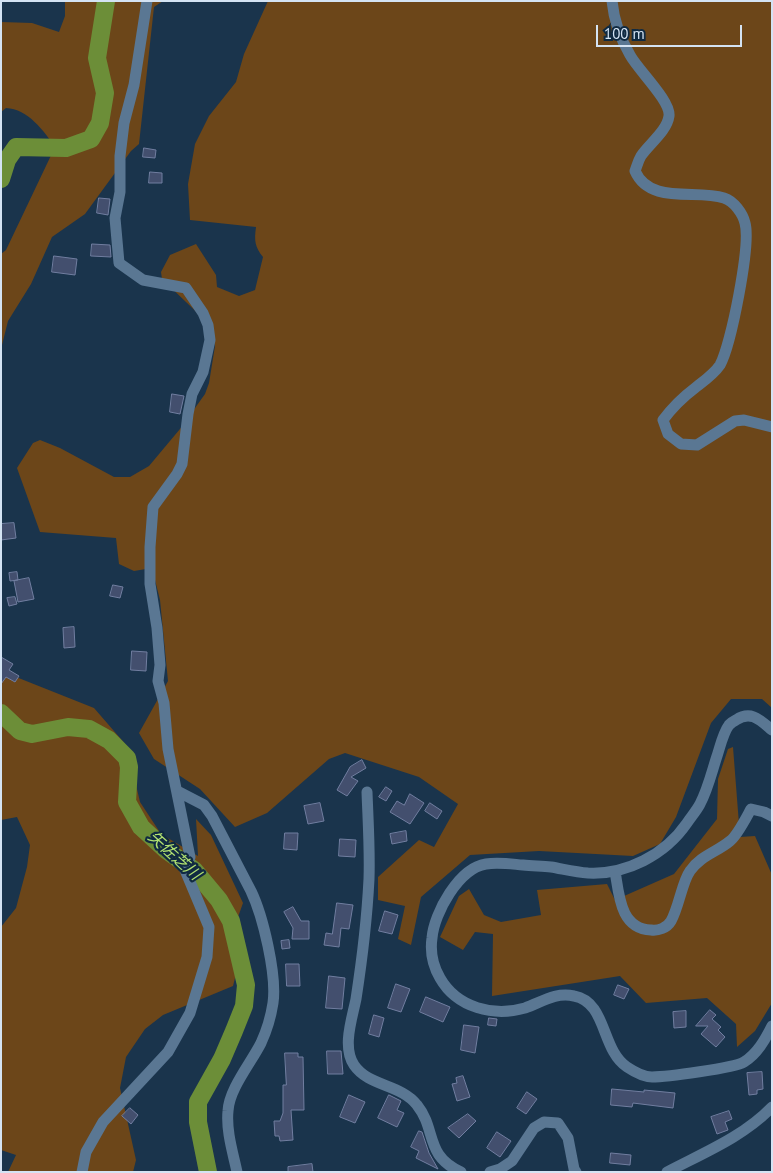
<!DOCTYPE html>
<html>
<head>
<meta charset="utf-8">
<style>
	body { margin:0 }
	#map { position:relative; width:773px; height:1173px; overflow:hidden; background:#1a344c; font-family:"PT Sans",sans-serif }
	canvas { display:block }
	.frame { position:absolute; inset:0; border:2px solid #d4e3f3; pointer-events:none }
	.scale { position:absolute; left:596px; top:25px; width:146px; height:22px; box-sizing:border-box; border:2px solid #d4e3f3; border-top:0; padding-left:6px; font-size:15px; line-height:18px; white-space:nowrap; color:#d4e3f3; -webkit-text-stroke:4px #102a41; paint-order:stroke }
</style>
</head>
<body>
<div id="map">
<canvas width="773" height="1173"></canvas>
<div class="frame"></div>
<div class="scale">100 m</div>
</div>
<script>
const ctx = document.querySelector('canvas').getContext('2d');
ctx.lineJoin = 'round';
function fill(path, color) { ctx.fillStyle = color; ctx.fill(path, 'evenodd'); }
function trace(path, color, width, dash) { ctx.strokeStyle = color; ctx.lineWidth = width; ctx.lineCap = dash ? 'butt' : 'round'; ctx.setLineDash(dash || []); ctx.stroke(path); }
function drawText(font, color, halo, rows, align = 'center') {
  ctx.font = font + ' "PT Sans","Noto Sans JP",sans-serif'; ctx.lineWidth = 4.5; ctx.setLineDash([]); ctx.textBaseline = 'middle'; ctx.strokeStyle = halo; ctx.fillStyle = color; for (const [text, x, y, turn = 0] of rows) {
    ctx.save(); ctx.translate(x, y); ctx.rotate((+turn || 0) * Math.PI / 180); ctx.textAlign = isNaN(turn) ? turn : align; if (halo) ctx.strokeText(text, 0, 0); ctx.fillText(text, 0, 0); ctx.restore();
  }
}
fill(new Path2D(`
	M65 1H163L154 7 139 144 131 151 85 214 52 237 31 284 8 321 1 349V254L6 250 55 147C44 131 28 109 6 108L1 112V22L32 23 59 32 65 16Z
	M268 1H772V708L762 699H731L711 723 676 817 660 844 633 856 539 851 470 855 421 897 411 945 398 939 405 906 378 900V877L419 840 434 847 458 804 419 777 345 753 329 759 267 813 235 827 200 789 154 759 139 733 168 681 160 600 152 568 134 571 119 564 116 538 40 532 17 468 33 443 40 440 60 448 114 477H130L149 466 180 429 205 394 209 383 215 346 210 325 162 279 161 272 170 255 196 244 216 275 217 287 239 296 255 290 263 257C255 247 254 241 256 227L190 220 188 184 195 144 209 116 236 82 244 54Z
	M1 671 94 708 127 746 140 802 161 834 198 856 196 819 211 835 243 903 232 934 237 970 233 986 163 1015 145 1029 126 1057 120 1088 136 1160 133 1172H8L16 1155 1 1150V927L16 908 27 867 30 845 17 817 1 820Z
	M733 747 740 837 755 836 772 875V1003L755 1031 737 1047 736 1024 707 998 646 1003 620 976 492 996 493 934 475 932 463 950 440 937 459 896 469 889 484 915 501 922 541 915 537 890 607 884 615 900 674 874 717 819 718 779 728 749Z`), '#6c4619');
trace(new Path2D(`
	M1 179 7 160 16 147 66 148 91 139 100 123 105 93 97 58 106 1
	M1 713 20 731 32 734 68 727 89 729 109 740 127 758 129 767 127 802 141 827 166 850 194 870 219 900 231 921 246 985 244 1006 234 1031 222 1059 198 1102V1122L208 1172`), '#6c8e38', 18);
const building = new Path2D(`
	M144 148 156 150 155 158 143 157Z
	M150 172 162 173V183H149Z
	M99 198 110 199 108 215 97 213Z
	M92 244 110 245 111 257 91 256Z
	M54 256 77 259 75 275 52 272Z
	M172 394 184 396 180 414 170 412Z
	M14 523 16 538 1 540V524Z
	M17 572 18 580 10 581 9 573Z
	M29 578 34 599 18 602 14 581Z
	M113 585 123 587 120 598 110 596Z
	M15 597 17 604 9 606 7 598Z
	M74 627 75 647 64 648 63 628Z
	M132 651 147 652 146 671 131 670Z
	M1 657 13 664 9 670 19 676 15 682 6 677 1 684Z
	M362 760 366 768 351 777 358 781 347 796 337 790 350 767Z
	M386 787 392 791 386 801 379 797Z
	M410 794 424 803 410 824 390 812 397 801 404 805Z
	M320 803 324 821 308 824 304 806Z
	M430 803 442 811 437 819 425 811Z
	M406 831 407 841 392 844 390 834Z
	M285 833H298L297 850 284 849Z
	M340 839 356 840 355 857 339 856Z
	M337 903 353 905 349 929 341 928 339 947 324 945 326 933 332 934Z
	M293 907 301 921H309V939H292L293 928 284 912Z
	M385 911 398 915 392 934 379 931Z
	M289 940 290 948 282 949 281 941Z
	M286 964H299L300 986H287Z
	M329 976 345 978 342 1009 326 1008Z
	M396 984 410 989 401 1012 388 1008Z
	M618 985 629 989 624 999 614 995Z
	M426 997 450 1007 443 1022 420 1012Z
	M710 1010 716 1015 712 1019 721 1027 718 1030 725 1037 716 1047 701 1034 708 1026H696Z
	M686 1011V1027L674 1028 673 1012Z
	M374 1015 384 1018 379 1037 369 1034Z
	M489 1018 497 1019 496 1026 488 1025Z
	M464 1025 479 1027 475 1053 461 1050Z
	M327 1051H341L343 1074H328Z
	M285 1053H298V1057H303L304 1110H291L293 1140 280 1141 279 1136H275L274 1121H280L283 1113V1085H286Z
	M762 1072 763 1089 757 1090V1094L749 1095 747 1073Z
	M463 1076 470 1097 457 1101 452 1084 457 1083 456 1078Z
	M612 1089 644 1092V1090L675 1093 673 1108 633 1103 632 1107 611 1105Z
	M527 1092 537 1099 526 1114 517 1108Z
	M349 1095 365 1102 355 1123 340 1117Z
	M389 1095 401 1101 397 1110 404 1113 397 1127 378 1118Z
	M130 1108 138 1115 131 1124 122 1116Z
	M729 1111 732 1119 725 1122 728 1130 717 1134 711 1117Z
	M468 1114 476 1121 459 1138 448 1128Z
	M419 1131 422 1132 429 1153 438 1169 416 1158 419 1151 411 1147Z
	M497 1132 511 1141 500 1157 487 1148Z
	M611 1153 631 1155 630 1165 610 1163Z
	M312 1164 313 1172H288V1167Z`);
fill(building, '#434f6e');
trace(building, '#717ea0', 1);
trace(new Path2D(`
	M612 1C614 21 620 38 630 55 638 70 671 101 669 116 667 131 649 144 641 156 638 161 637 166 635 171 650 205 696 189 724 198 734 201 743 214 745 223 751 245 731 345 720 365 714 374 704 381 695 388 683 397 672 408 663 420L668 434 681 444 697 445 735 421 744 420 772 427
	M772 730C760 720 751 710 736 720 734 721 730 724 729 725 723 733 720 747 717 756 712 771 708 789 700 804 697 810 691 817 687 823 665 855 626 875 588 873 576 872 563 869 551 867 542 866 533 866 523 865 511 864 498 862 486 864 459 868 434 913 432 938 430 952 433 966 440 978 457 1008 494 1017 525 1008 542 1002 555 992 574 996 607 1002 601 1050 627 1067 633 1071 644 1077 652 1077 666 1077 734 1068 744 1062 757 1054 765 1040 772 1026
	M177 791 204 805 212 816 251 891C263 916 277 975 273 1003 271 1016 267 1030 261 1043 251 1063 229 1089 228 1111 226 1131 233 1153 237 1172
	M367 792C368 820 370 850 369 879 367 919 362 960 356 999 352 1019 342 1047 354 1065 369 1087 401 1084 417 1105 437 1130 424 1155 461 1172
	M615 871C619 894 620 929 651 930 658 931 667 928 671 921 679 907 682 882 690 871 700 856 717 852 730 841 737 836 746 818 751 809L764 812 772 816
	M82 1172 86 1152 103 1122 168 1052 190 1013 207 957 209 927 185 870 190 857 168 749 164 703 158 681 160 665 157 628 150 584V547L153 507 177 474 182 464 188 414 192 394 203 372 210 340 208 325 203 313 186 288 143 280 119 263 115 218 120 192V156L124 123 134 85 147 1
	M490 1172 500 1169 512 1161 534 1128 544 1122 558 1123 568 1138 574 1169 576 1172
	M667 1172C703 1153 743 1137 772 1107`), '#5a7793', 11);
drawText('italic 16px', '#b2e271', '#102a41', [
	["矢佐芝川",174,856,42]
]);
</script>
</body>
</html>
